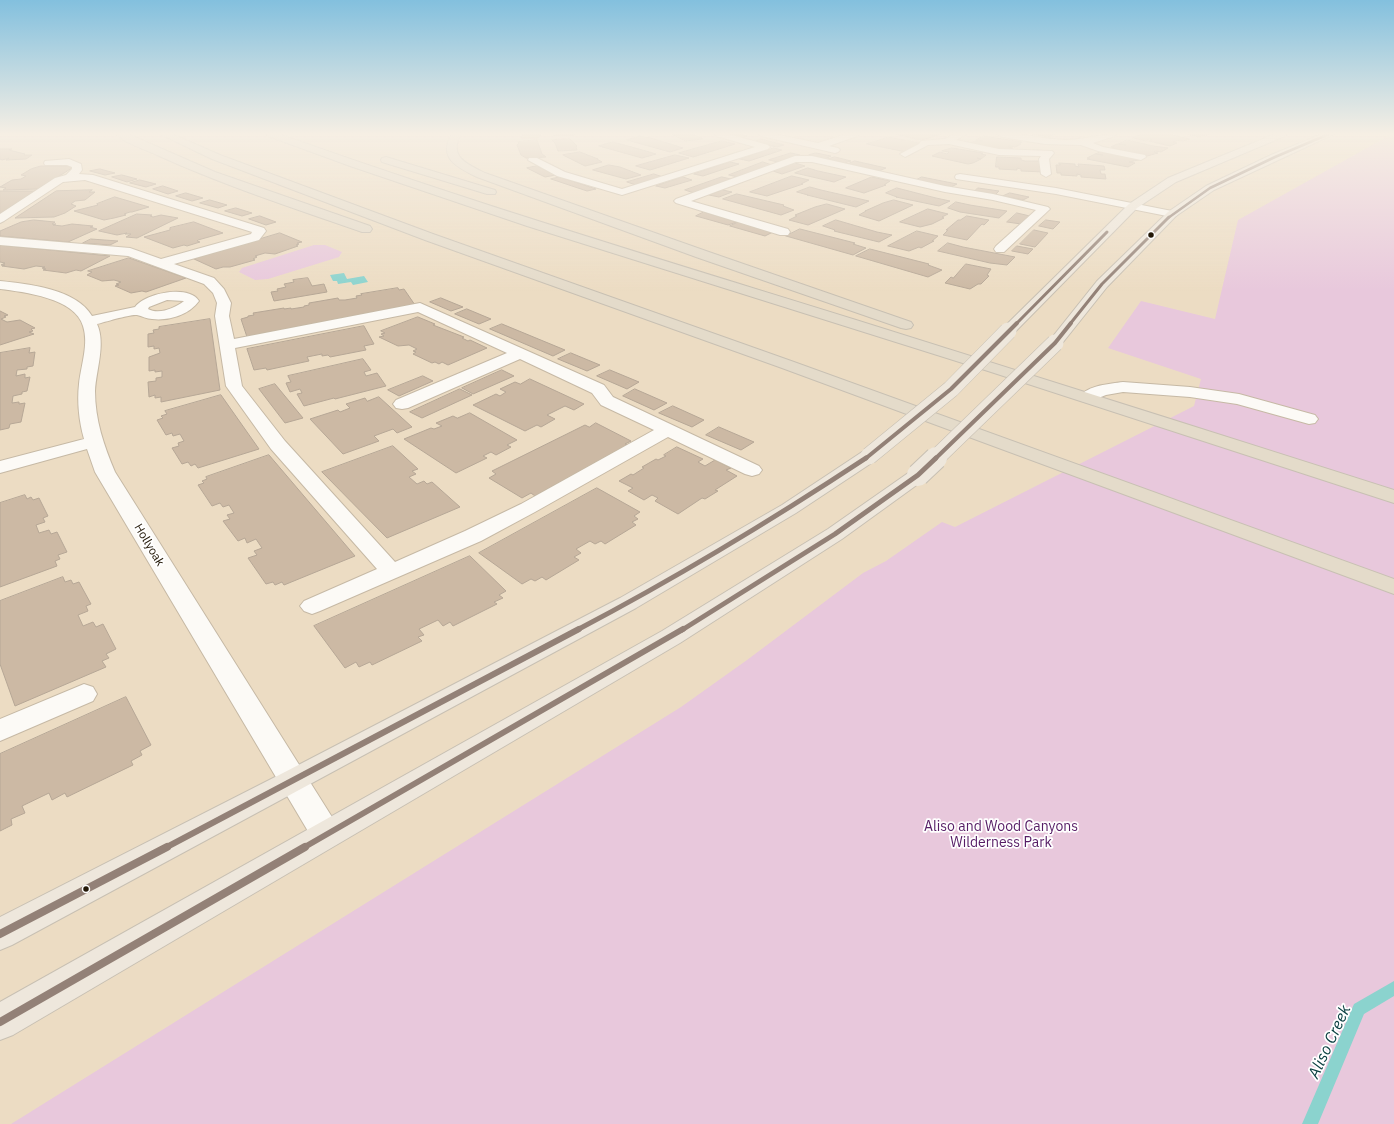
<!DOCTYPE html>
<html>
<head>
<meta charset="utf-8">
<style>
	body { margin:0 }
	canvas { display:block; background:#ecdcc3 }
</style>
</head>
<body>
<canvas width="1394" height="1124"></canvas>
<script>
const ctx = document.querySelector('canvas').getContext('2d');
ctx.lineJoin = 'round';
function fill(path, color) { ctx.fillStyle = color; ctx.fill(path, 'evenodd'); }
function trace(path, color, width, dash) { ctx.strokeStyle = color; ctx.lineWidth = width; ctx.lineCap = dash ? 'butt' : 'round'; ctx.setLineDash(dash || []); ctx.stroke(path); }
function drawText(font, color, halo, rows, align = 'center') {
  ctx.font = font + ' "IBM Plex Sans",sans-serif'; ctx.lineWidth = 3.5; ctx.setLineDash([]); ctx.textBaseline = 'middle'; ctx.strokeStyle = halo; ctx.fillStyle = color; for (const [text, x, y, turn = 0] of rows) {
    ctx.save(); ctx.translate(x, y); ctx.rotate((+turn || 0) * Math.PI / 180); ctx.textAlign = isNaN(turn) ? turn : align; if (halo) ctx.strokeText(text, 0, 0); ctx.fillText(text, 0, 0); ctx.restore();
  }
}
fill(new Path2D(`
	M1392 134H1394V1124H11L681 707 747 660 863 573 886 561 942 522 955 527 1194 406 1201 379 1108 348 1141 301 1215 319 1238 220Z
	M314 245H325L342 252 339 257 268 279 255 280 239 272 242 268Z`), '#e8c8dc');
fill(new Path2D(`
	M344 273 347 279 364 276 368 282 353 285 351 282 338 284 337 281H333L330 275Z`), '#8bd3ce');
fill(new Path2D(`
	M1394 981V996L1364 1014 1318 1124H1302L1354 1004Z`), '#8bd3ce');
const building = new Path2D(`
	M521 134H541V135L538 138H521L522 135Z
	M556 134H575L573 136H554Z
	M672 134H693L703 139 686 141Z
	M729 134H741L748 136 740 138Z
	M895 134H941L936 136 932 135H931L936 136 922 140Z
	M1032 134H1055L1049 137Z
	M1141 134H1166L1162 135 1169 134 1190 139 1183 141 1180 140 1173 142 1177 143 1170 146 1149 141 1152 140 1149 139 1146 141 1133 138Z
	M1187 134H1210L1199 137Z
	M640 136 651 138 683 148 670 152 627 140Z
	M984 136 1022 142 1019 143 1021 144 1015 147 1010 146 1008 147 1013 148 1008 150H999L970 143 975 141H983L976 140Z
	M889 137 904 140 901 141 906 140 922 144 906 152 867 144Z
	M570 139 577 146 576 147 577 150 558 151 555 143 552 140Z
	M761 139 784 145 777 147 754 142Z
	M537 140 542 154 546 157 526 158 521 155 517 145 519 143 518 142Z
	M1127 140 1153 146 1168 148 1161 152 1155 151 1154 152 1158 153 1147 156 1112 148 1114 147H1111L1117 144 1126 145 1119 144Z
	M722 141 735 144 693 157 679 153Z
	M613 142 646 151 656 154 642 158 599 146Z
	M774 148 782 150 749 161 740 159Z
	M952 148 983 153 981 154 986 155 981 159 977 158 981 159 973 163 968 164 932 156 940 152 947 154 949 152 942 151Z
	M0 149H12L9 150 25 154 24 155H32L26 159 6 160 9 158 2 160 0 159Z
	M1102 151 1138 158 1143 159 1129 162 1135 163 1128 167 1087 159 1090 158H1087L1095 154 1103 155 1096 154Z
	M580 152 598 159H597L602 162 585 166 563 155Z
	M791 153 800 155 778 162 769 160Z
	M816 153 831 156 825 159 809 155Z
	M675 155 689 158 650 170 636 166Z
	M835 157 851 161 844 163 828 159Z
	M997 157 1021 158V160L1025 161H1044V172L1021 171V169L1017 168V170L999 169V167H996Z
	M855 161 886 168 879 171 848 164Z
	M730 162 739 164 703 176 694 174Z
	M763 162 772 165 738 177 729 175Z
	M795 163 805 166 782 174 773 171Z
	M1059 163 1075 164V166L1079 167 1078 164 1104 166 1105 170H1100L1101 174H1105L1106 179 1081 177V175L1077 174V176L1061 175V173H1057L1056 165H1060Z
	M609 165 620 167 641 175 626 179 593 170Z
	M41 166H75L39 189 3 190 6 188 0 187 12 180 21 179 26 176 21 175 31 169Z
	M537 166 556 175 545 177 527 168Z
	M808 168 818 171 846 177 834 182 795 173Z
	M100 169 115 173 105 175 90 171Z
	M654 174 663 177 636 185 627 182Z
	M122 175 137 179 127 182 112 177Z
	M792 176 809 180 801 184H803L767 196 750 192Z
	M560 177 596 189 587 191 551 179Z
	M683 177 692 180 665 188 656 186Z
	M722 177 731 179 694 193 685 190Z
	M872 177 890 181 884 185H886L864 193 846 188Z
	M922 177 957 184 951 187 916 180Z
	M140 180 156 184 146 187 130 183Z
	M163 186 178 191 168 194 153 189Z
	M810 187 821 190 869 201 856 207 807 195H808L797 192Z
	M897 188 936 198 950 201 939 206 896 197H897L886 193Z
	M978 188 999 191 995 195 974 192Z
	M92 190 89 192H95L85 200 75 201 71 204 76 206 65 213 54 217 15 218 56 191Z
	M723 190 732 192 719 197 709 195Z
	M0 191H36L0 214Z
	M186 193 203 198 192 201 176 196Z
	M1010 193 1029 197 1023 200 1003 196Z
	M737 194 784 205 783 206 794 210 781 215 723 199Z
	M115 197 149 207 132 212H130L124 214 126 215 114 218 104 220 74 211 98 205 97 204Z
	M210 200 227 205 218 208 200 203Z
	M894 200 913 205 879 221 859 215 866 211H865L883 203Z
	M956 202 970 205 1007 211 999 218 960 212 948 208Z
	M827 204 845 209 808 225 789 220 797 216 795 215 815 207Z
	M236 208 252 213 242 216 225 211Z
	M928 209 948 214 942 217 944 218 932 224 920 227 900 222Z
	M704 212 737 222 728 225 696 216Z
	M1017 213 1030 216 1021 224 1007 222Z
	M137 214 152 215 150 216 153 217 161 215 178 218 137 238 126 237 131 234H125L127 233 117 235 99 231Z
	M260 216 276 222 266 225 249 219Z
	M967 216 989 220 984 225 982 224 967 240 943 235 948 230H946L958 220H960Z
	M34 220 55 222 52 224H56L53 225 62 226 72 224 93 226 90 227 97 229 68 242 0 236V231L21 222Z
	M836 220 877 232 892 235 879 242 834 231 835 230 823 226Z
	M1046 220 1060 222 1053 229 1039 226Z
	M194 222 223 233 198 240 197 241 200 242 187 246 184 245 173 248 144 237 170 230V228Z
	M739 222 773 232 765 236 730 226Z
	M800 229 855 243 853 244 866 248 853 255 786 236Z
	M1034 230 1048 233 1035 247 1020 244Z
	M917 231 938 236 932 241H934L921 248 919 247 909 251 888 246Z
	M280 233 302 242 297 243 299 244 296 245 298 246 275 254 265 253 255 256 257 257 253 259 255 260 230 267H223L216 269 194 259Z
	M91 239 118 241 110 245 83 243Z
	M948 243 963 247 1015 257 1007 265 990 263 938 251Z
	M0 245 110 256 81 271 76 270 66 273 43 270 46 269 42 268 45 267 36 266 24 269 2 266 5 265H1L5 263 0 262Z
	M1017 246 1033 249 1028 254 1012 251Z
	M870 249 929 264 928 265 942 270 928 277 856 256Z
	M129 258 186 278 146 292 142 291 131 293 115 286 119 285 116 284 121 282 114 280 102 281 87 275 92 272 88 271Z
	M966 264 991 269 987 275 989 276 981 284H978L970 289 945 283 951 277 953 278Z
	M308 278 312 286 324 284 327 292 274 301 271 292 278 291 277 289 286 287 284 284 294 282 293 280Z
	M398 288 399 290 404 289 415 305 247 337 241 319 248 317V316L254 315 253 313 284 308V309L291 308V309L304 307V306L309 305V303L338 298 339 300H345L357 298 356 296 362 295 361 294Z
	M441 298 463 307 451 311 430 302Z
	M467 309 491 319 479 324 455 314Z
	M0 311 8 315 4 316 6 317 1 319 7 322 20 320 35 328 31 329 33 331 29 332 34 334 0 345Z
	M418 317 435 324 433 325 464 337 462 338 468 341 470 340 487 348 448 365 442 362 439 364 435 362 432 363 413 354 416 352 413 351 417 349 409 345 398 346 379 337 384 336 381 334 385 333 381 331Z
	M210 319 220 390 161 402V397L155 398V395L149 397 148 382 156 381V378L162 377V371L155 372V370L149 371V357L160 353 159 348 154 349V346L148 347V334L154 333 153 330 159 329V327Z
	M502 324 565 350 553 356 490 329Z
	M364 326 374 344 364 346 366 350 330 357 328 355 322 356V354L307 357 309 361 267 370 266 368 254 370 247 349Z
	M30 348 29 353 35 352 33 366 27 367V369L17 370 16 376 25 374V378L30 377 27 391 22 392V394L13 396 12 403 19 402V404L25 403 21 422 10 424 9 428 0 430V353Z
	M571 353 600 365 587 371 558 359Z
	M363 359 371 370 364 372 366 376 377 373 386 386 335 399 334 398 304 406 297 394 302 393 300 389 290 392 286 383 291 382 288 376Z
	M502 370 514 376 473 394 462 388Z
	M610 370 639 382 627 389 597 376Z
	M423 376 433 381 399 396 388 390Z
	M530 379 584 404 574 410 565 406 547 415 555 419 541 427 537 425 525 431 473 405 496 394 500 396 506 392 500 389 515 382 520 384Z
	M275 384 303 418 285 423 259 389Z
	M460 389 472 395 422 418 410 412Z
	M635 389 667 403 654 410 623 396Z
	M221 395 259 449 198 468 195 464 191 466 188 462 182 464 172 448 179 446 178 443 184 441 180 434 173 436 172 433 166 435 157 420 163 418 161 416 167 414 165 411Z
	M379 397 412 427 397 433 393 429 374 436 379 441 343 454 310 419 338 410 340 412 350 408 346 404 365 398 367 401Z
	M673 406 704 420 692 427 659 413Z
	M470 413 517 440 507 445 511 447 496 455 491 452 483 456 487 458 456 473 404 439 431 428 434 429 442 426 436 423 453 416 457 418Z
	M596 423 631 441 625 444 628 445 535 496 531 493 522 498 489 478 496 474 492 471 585 425 589 427Z
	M719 427 754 442 741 450 706 435Z
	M393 446 418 469 412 471 416 474 409 477 417 484 424 481 427 484 432 482 460 507 387 538 322 472Z
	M677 447 703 459 698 462 705 466 715 460 731 468 726 470 737 476 715 490 718 491 705 499 702 498 678 514 655 501 658 498 652 495 644 500 628 491 633 488 619 481 631 474 633 475 644 468 642 467 656 459 658 460 666 456 664 455Z
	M269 455 355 556 284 585 282 582 275 585 273 582 266 584 248 558 257 555 254 551 262 548 256 539 247 543 245 538 238 541 223 521 230 519 227 515 234 513 229 505 223 507 220 503 212 506 198 485 204 483 202 481 207 479 206 477Z
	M597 488 640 512 634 516 638 519 632 522 636 525 605 544 601 541 595 544 590 541 576 549 581 553 574 557 579 560 546 580 542 577 535 581 531 579 522 584 479 553Z
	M25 495 27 499 31 497 33 500 39 498 48 516 43 518 45 522 36 525 39 533 49 530 51 534 57 532 67 552 58 555 60 559 55 561 57 566 0 587V503Z
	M470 556 506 591 499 595 503 598 494 602 497 604 453 626 450 622 443 626 438 620 419 629 424 635 418 637 422 641 372 665 370 662 359 667 356 662 345 668 314 626Z
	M63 577 65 582 71 580 73 584 79 582 91 604 86 606 88 611 78 615 83 626 93 622 96 627 103 624 116 649 106 654 109 658 102 661 106 667 15 706 0 664V601Z
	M126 697 151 745 140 751 142 755 131 761 133 765 67 797 65 793 52 800 49 793 22 806 25 813 11 819 12 825 0 831V754Z`);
fill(building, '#ccb9a4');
trace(building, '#b6a796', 1);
const minor = new Path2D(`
	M715 134H728L768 145 770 147 768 149 622 195 557 176 528 160 529 158H537L565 172 622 189 755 147 716 136Z
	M759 134H775L818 143 846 134H859L857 136 829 146 838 148 840 150 838 152 835 153 761 136Z
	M954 134H967L956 140 999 149 1052 151 1054 153 1049 159 1051 174 1046 177 1041 174 1039 159 1041 156 999 155 949 144 928 145 905 157 900 154 919 144 921 141 945 139Z
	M997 134C1020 132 1042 139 1065 140 1083 140 1099 134 1116 134L1115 136 1093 143 1103 147 1145 155 1146 157 1141 160 1098 151 1081 145 1045 144 1002 137Z
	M795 156H812L945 186 993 194 1048 207 1050 209 1004 252H996L994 249 996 246 1036 210 993 200 945 192 812 162H796L691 201 788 229 790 232 788 235H780L676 203 674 201 676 199Z
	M69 159 81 164 82 170 79 174 93 175 264 228 266 231 259 240 174 264 214 278 224 289 231 303 229 316 234 339 420 303 604 385 613 397 759 466 762 470 759 474 752 476 745 474 668 437 535 512 481 541 320 611 312 614 304 611 300 606 304 601 377 569 271 449 226 386 215 316 217 303 213 293 204 284 128 256 0 245V237L130 248 161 259 251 234 252 232 85 180 63 182 4 221 0 223V214L55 178 66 175 72 169V167L67 165H45L44 163 45 161ZM418 312 507 353 396 400 393 404 396 408 402 409 408 408 520 359 592 393 601 405 654 430 521 504 465 531 395 562 285 441 242 386 235 348Z
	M960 174 1056 188 1172 211 1176 212 1178 214 1176 216 1172 217 1056 194 956 179 955 177 956 175Z
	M0 281C29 284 76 289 92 316L135 307C145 293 189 284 199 301 189 315 169 321 152 319 147 319 142 316 137 315 130 314 105 322 97 324 106 344 96 370 95 391 95 420 104 446 115 472L337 825 341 834 337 843 326 847 315 843 95 472 87 449 0 473V461L84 439C79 421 77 402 79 384 81 365 89 344 83 326 75 298 24 292 0 289ZM167 300 184 301C175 308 159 315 148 309L149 307Z
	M1123 382 1190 387 1239 394 1315 415 1318 419 1315 423 1309 424 1237 404 1190 397 1123 392 1106 395 1088 402 1082 401 1079 397C1088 385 1110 384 1123 382Z
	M84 684 93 687 97 694 93 701 0 741V719Z`);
const major = new Path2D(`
	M1275 134H1287L1285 136 1176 182 1137 208 1013 334 1008 336 1003 334 1000 331 1003 328 1129 204 1168 178Z
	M1322 134H1334L1214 190 1176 216 1107 287 1060 346 1055 348 1050 346 1047 343 1050 340 1097 281 1168 212 1206 186 1271 155Z
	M869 450 876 452 878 456 876 460 796 513 636 608 12 945 0 950V917L283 773 620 598 782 505 862 452Z
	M918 469 925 471 928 475 925 479 842 539 680 643 13 1035 0 1040V1002L662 631 828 529 911 471Z`);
const highway = new Path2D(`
	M116 134H128L215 172 370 226 372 229 370 232H362C293 208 223 185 157 155 146 150 123 142 116 134Z
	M160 134H172L220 155 433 234 794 362 1394 579V594L782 368 425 240 212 159Z
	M266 134H279C469 202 663 260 856 320 1035 376 1215 433 1394 490V503L988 371 527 226 350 166 268 136Z
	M452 134H461C448 157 467 164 485 173L706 251 911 322 913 325 911 328 906 329 901 328 696 257 477 177C458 168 437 158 452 134Z
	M386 157 495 190 496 192 495 194H487L382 162 381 160 382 158Z`);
trace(minor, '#c6b9a5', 2);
trace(major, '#c8c0b3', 2);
trace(highway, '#c8c0b3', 2);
fill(minor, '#fcfaf6');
fill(major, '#eee7dc');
fill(highway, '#e4dbca');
const majorBridgeFar1 = new Path2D(`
	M869 456 951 389 1008 331
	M935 459 1055 343`);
const majorBridge = new Path2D(`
	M918 475 936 458`);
trace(majorBridgeFar1, '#c8c0b3', 18, []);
trace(majorBridge, '#c8c0b3', 24, []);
trace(majorBridgeFar1, '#eee7dc', 17);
trace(majorBridge, '#eee7dc', 22);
trace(new Path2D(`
	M1168 218 1210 188 1275 157 1329 134`), '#938177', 2.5);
trace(new Path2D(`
	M1016 324 1107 232
	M1070 324 1102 284 1169 217`), '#938177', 3);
trace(new Path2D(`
	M865 459 951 389 1017 323
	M935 459 1055 343 1071 323`), '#938177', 4);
trace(new Path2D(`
	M577 630C676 578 772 520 866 458
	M682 630 835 534 918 475 936 458`), '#938177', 5);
trace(new Path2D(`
	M165 848 579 629
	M303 848 683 629`), '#938177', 6);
trace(new Path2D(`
	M0 934 167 847
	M0 1022 305 847`), '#938177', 8);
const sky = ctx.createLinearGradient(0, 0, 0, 291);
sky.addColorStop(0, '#83c0de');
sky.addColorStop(0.46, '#f6efe4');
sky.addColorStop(1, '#f6efe400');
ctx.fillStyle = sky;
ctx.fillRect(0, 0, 1394, 291);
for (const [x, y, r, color] of [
	[1151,235,3.5,"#231807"],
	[86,889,3.5,"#231807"]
]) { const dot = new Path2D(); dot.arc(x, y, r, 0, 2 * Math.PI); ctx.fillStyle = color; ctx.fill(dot); trace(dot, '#fff', 1.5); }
drawText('12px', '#231807', '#fff', [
	["Hollyoak",149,545,59]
]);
drawText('14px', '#561c65', '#fff', [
	["Aliso and Wood Canyons",1001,827],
	["Wilderness Park",1001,843]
]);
drawText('italic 16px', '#0d4143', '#fff', [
	["Aliso Creek",1330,1042,-65]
]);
</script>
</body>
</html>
